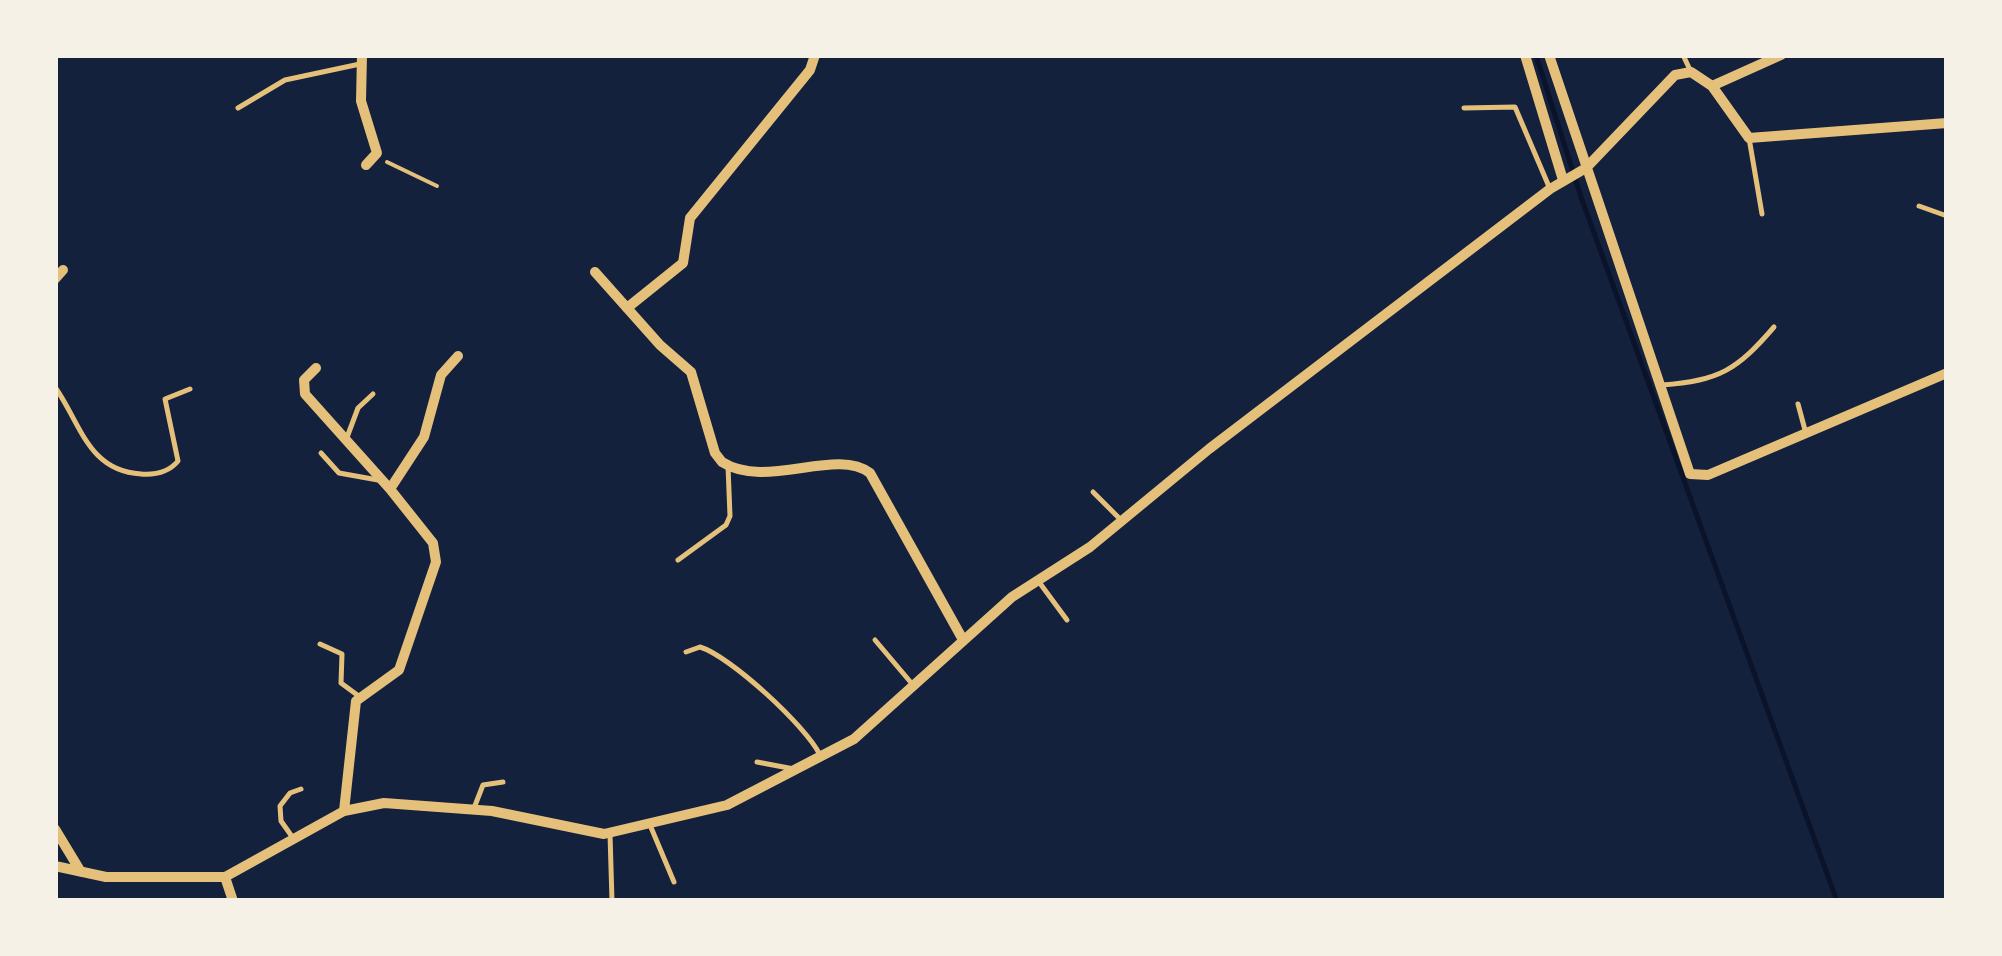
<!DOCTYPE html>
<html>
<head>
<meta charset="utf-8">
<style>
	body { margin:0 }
	#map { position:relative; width:2002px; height:956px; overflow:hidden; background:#14213d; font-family:"Times New Roman",serif }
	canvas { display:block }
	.frame { position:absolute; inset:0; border:58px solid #f6f1e7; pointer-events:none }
</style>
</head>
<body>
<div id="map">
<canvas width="2002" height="956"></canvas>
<div class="frame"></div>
</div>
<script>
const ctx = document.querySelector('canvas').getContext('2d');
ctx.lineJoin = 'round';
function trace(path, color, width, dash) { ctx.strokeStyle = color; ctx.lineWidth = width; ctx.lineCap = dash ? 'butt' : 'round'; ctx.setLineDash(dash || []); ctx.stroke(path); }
trace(new Path2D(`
	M1536 55 1581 197 1837 901`), '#0b132b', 5);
trace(new Path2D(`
	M387 162 437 186`), '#e5c07b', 4);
trace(new Path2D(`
	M1683 55 1691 72
	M238 108 285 80 360 64
	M1464 108 1515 107 1550 189
	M1749 138 1762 214
	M1919 206 1947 216
	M1662 385C1719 381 1737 370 1774 327
	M55 387C81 424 88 471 141 474 155 475 169 472 178 461L165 399 190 389
	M1798 404 1805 430
	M346 440 358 408 373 394
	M321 453 339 473 378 480
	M1093 492 1120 519
	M678 560 726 525 730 516 728 466
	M1039 582 1067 620
	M875 640 913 685
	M320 644 342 654 341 683 360 697
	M686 652 700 647C730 656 806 726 820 755
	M757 762 794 769
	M474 808 483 785 503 782
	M650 825 674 882
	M610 834 612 901
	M293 838 281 821 280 806 290 793 301 789`), '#e5c07b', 5);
trace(new Path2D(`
	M362 55 361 101 377 153 366 165
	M1525 55 1563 180
	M1549 55 1690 474 1708 475 1947 373
	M1712 86 1781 55
	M595 272 660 345 691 372 715 453 722 462C766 490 836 447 870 473L962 638
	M55 279 63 270
	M627 308 683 263 690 218 810 70 815 55
	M316 368 304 380 305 394 390 489
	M344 811 356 701 399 670 436 562 433 543 390 489 424 437 441 375 458 356
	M55 829 81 872
	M55 866 106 877H225L344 811 384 803 492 811 604 834 727 805 854 739 1012 597 1090 547 1209 449 1550 189 1586 168 1675 75 1691 72 1712 86 1749 138 1947 123
	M225 877 233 901`), '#e5c07b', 10);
</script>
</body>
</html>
